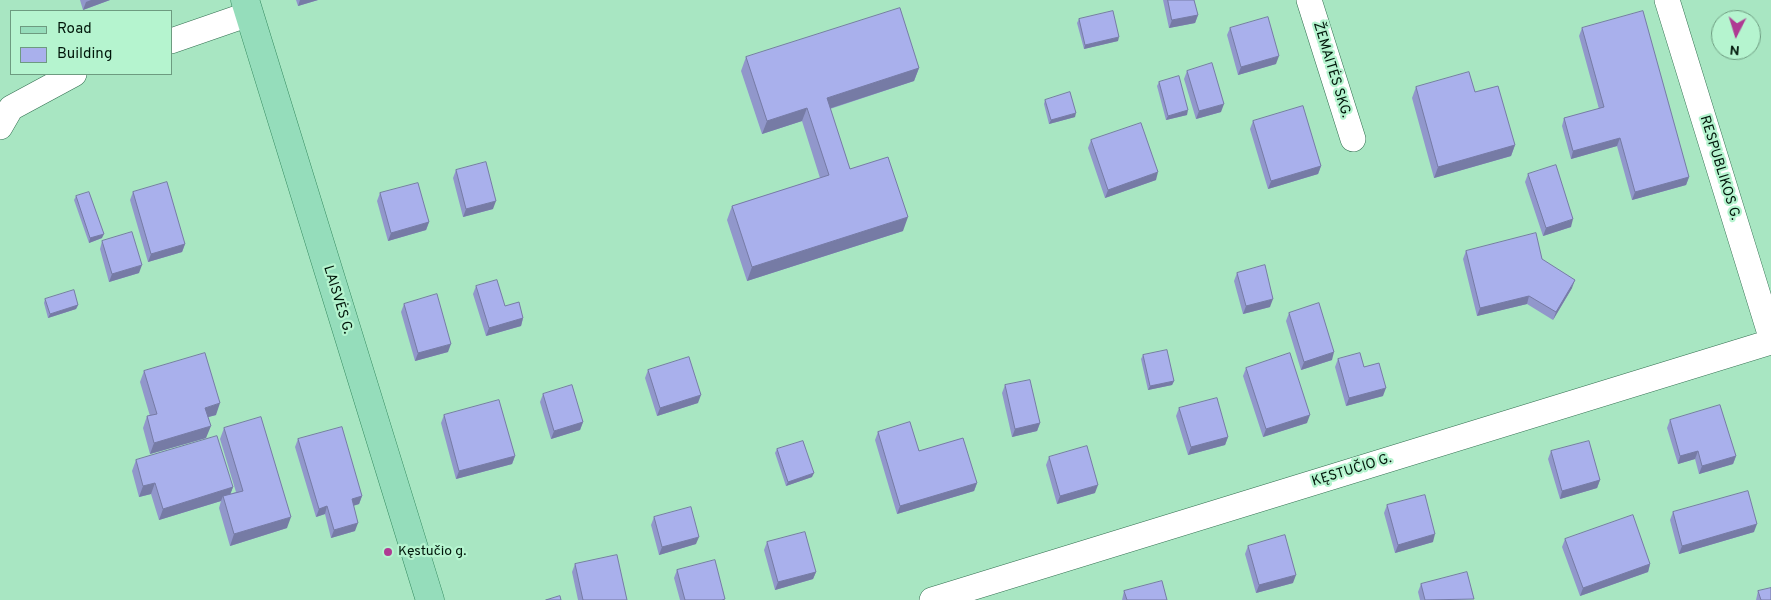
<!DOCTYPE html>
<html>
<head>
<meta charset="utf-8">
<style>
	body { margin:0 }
	#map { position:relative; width:1771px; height:600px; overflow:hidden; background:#a8e6c2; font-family:Overpass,sans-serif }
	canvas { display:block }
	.legend { position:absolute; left:10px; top:10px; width:162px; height:65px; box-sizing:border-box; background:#b5f4cf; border:1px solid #6d9b80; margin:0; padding:6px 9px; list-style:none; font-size:15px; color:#00160a }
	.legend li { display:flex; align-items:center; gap:10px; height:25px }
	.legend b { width:25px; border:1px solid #6d9b80 }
	.north { position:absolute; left:1711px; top:10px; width:50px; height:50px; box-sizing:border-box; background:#b5f4cf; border:1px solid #6d9b80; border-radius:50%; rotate:185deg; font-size:14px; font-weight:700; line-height:20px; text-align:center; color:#00160a }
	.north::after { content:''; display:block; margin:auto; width:18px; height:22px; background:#af3a93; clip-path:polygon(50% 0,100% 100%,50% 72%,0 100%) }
</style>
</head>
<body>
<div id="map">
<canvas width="1771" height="600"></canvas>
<ul class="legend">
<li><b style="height:6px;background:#95ddbb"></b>Road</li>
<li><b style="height:14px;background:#a9b0ec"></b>Building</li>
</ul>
<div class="north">N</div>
</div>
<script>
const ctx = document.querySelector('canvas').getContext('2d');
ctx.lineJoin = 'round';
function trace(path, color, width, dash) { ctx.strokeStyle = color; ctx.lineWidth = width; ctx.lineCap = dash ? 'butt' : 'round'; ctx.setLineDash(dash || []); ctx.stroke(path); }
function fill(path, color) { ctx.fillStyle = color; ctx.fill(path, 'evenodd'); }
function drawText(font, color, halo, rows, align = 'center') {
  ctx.font = font + ' Overpass,sans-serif'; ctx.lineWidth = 4.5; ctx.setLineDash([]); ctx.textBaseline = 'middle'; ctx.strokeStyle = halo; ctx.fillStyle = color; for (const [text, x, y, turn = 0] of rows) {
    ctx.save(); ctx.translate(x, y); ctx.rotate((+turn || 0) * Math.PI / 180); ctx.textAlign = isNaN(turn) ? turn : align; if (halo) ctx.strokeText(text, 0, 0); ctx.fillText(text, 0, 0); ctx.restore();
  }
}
const minor = new Path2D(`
	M1309 0 1353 139
	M1667 0 1771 337
	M171 41 249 14
	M0 127 11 108 74 74
	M932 600 1771 342`);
const primary = new Path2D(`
	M245 0 430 600`);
trace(minor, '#326f50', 26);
trace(primary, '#33895f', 29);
trace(minor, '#fff', 25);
trace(primary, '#95ddbb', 28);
fill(new Path2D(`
	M80 0H110L83 10Z
	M296 0H318L298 6Z
	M1163 0H1194L1198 15 1195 23 1169 28Z
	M1079 19 1118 41 1084 49 1077 23Z
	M1230 28 1276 64 1238 75 1227 35Z
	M1582 28 1689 177 1686 185 1632 200 1617 146 1571 159 1562 126 1564 118 1599 109 1579 36Z
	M746 57 919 68 914 81 830 109 850 169 903 231 747 281 727 220 732 206 820 178 802 121 762 134 741 71Z
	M1187 71 1221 112 1196 119 1184 79Z
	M1159 82 1187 115 1166 120 1157 86Z
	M1416 87 1475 92 1515 145 1511 156 1434 178 1412 98Z
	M1045 100 1075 117 1049 124 1044 104Z
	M1253 121 1321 166 1318 174 1268 189 1250 129Z
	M1091 140 1156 180 1105 198 1088 148Z
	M456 170 493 209 463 217 453 178Z
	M1528 174 1571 227 1543 236 1525 182Z
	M133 192 185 244 182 252 148 262 130 200Z
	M380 193 429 222 426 230 388 241 377 201Z
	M76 196 102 238 89 243 74 200Z
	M102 241 139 273 109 282 100 249Z
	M1466 251 1542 259 1572 288 1553 320 1527 304 1477 316 1463 259Z
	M1237 273 1270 307 1243 314 1234 281Z
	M476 286 505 306 523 318 521 326 486 336 473 294Z
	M45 299 78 305 76 309 48 318 44 303Z
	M404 304 448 352 415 361 401 312Z
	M1289 313 1332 360 1301 370 1286 321Z
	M1143 355 1174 381 1172 385 1148 390 1141 359Z
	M1338 359 1364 367 1383 396 1346 406 1335 367Z
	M1246 368 1307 423 1263 437 1243 376Z
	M648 370 698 403 657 416 645 378Z
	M144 371 216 415 208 417 206 438 150 454 143 428 147 416H150L140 382Z
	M1005 385 1040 423 1037 431 1012 437 1002 393Z
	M543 394 583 422 580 430 551 439 540 402Z
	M1179 408 1228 437 1225 445 1188 455 1176 416Z
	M444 415 515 456 512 464 456 479 441 423Z
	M1670 420 1736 456 1733 464 1699 474 1695 459 1678 464 1667 428Z
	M224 428 287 528 230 546 219 508 221 501 159 520 151 494 139 497 132 471 136 460 233 487 230 494 236 492 220 439Z
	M878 432 919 451 977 483 974 491 897 514 875 440Z
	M298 439 362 496 359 504 353 506 355 531 331 538 325 514 316 517 295 447Z
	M777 449 812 477 786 486 775 453Z
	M1551 451 1600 480 1597 488 1560 499 1548 459Z
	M1049 457 1095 493 1057 504 1046 465Z
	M1387 505 1433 542 1395 553 1384 513Z
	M1673 512 1754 532 1679 554 1670 520Z
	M654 517 696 544 659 555 651 525Z
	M1565 539 1650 564 1648 572 1580 596 1562 547Z
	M767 542 816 572 813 579 775 590 764 550Z
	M1248 546 1293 583 1256 593 1245 554Z
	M575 564 627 600H578L572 572Z
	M677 570 725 600H680L674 578Z
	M1421 584 1474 599 1420 600 1418 592Z
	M1124 591 1167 600H1122Z
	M1758 591 1771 600H1756Z`), '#9197cb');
fill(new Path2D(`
	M91 0H110L83 10 86 2Z
	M300 0H318L298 6Z
	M1198 15 1195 23 1169 28 1172 20Z
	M1119 37 1118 41 1084 49 1085 45Z
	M1279 56 1276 64 1238 75 1241 67Z
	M919 68 914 81 822 111 827 98Z
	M1224 104 1221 112 1196 119 1199 111Z
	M807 108 802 121 762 134 767 121Z
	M1188 110 1187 115 1166 120 1168 116Z
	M1076 113 1075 117 1049 124 1051 120Z
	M1620 138 1617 146 1571 159 1573 151Z
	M1515 145 1511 156 1434 178 1438 167Z
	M1321 166 1318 174 1268 189 1271 181Z
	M1158 172 1156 180 1105 198 1108 190Z
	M1689 177 1686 185 1632 200 1635 192Z
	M496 201 493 209 463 217 466 209Z
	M908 217 903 231 747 281 752 267Z
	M1573 219 1571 227 1543 236 1546 228Z
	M429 222 426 230 388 241 391 233Z
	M104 234 102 238 89 243 90 238Z
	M185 244 182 252 148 262 151 254Z
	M142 265 139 273 109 282 112 274Z
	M1575 280 1572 288 1553 320 1556 312Z
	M1529 296 1527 304 1477 316 1480 308Z
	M1273 299 1270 307 1243 314 1246 306Z
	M78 305 76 309 48 318 50 314Z
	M523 318 521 326 486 336 489 328Z
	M451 344 448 352 415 361 418 353Z
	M1334 352 1332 360 1301 370 1304 362Z
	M1174 381 1172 385 1148 390 1150 386Z
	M1386 388 1383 396 1346 406 1349 398Z
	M701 395 698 403 657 416 660 408Z
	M220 403 216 415 201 419 205 408Z
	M1310 415 1307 423 1263 437 1266 429Z
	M583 422 580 430 551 439 554 431Z
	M1040 423 1037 431 1012 437 1015 429Z
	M211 426 206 438 150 454 154 443Z
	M1228 437 1225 445 1188 455 1191 447Z
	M1698 451 1695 459 1678 464 1680 456Z
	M515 456 512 464 456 479 459 471Z
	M1736 456 1733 464 1699 474 1702 466Z
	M814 473 812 477 786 486 788 482Z
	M1600 480 1597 488 1560 499 1562 491Z
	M155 483 151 494 139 497 143 486Z
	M977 483 974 491 897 514 900 506Z
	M1098 485 1095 493 1057 504 1060 496Z
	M233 487 229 498 223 496 221 501 159 520 163 509Z
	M362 496 359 504 349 507 352 499Z
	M327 506 325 514 316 517 319 509Z
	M291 517 287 528 230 546 234 534Z
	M358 523 355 531 331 538 334 530Z
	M1757 524 1754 532 1679 554 1682 546Z
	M1435 534 1433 542 1395 553 1398 545Z
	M699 537 696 544 659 555 662 547Z
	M1650 564 1648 572 1580 596 1583 588Z
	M816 572 813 579 775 590 778 582Z
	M1296 575 1293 583 1256 593 1259 585Z`), '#767ba5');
const building = new Path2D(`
	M1168 0H1194L1198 15 1172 20Z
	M900 8 919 68 827 98 850 169 888 157 908 217 752 267 732 206 829 175 807 108 767 121 746 57Z
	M1113 11 1119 37 1085 45 1079 19Z
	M1643 11 1689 177 1635 192 1620 138 1573 151 1564 118 1604 107 1582 28Z
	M1268 17 1279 56 1241 67 1230 28Z
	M1212 63 1224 104 1199 111 1187 71Z
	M1469 72 1475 92 1498 86 1515 145 1438 167 1416 87Z
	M1179 76 1188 110 1168 116 1159 82Z
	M1070 92 1076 113 1051 120 1045 100Z
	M1303 106 1321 166 1271 181 1253 121Z
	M1141 123 1158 172 1108 190 1091 140Z
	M486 162 496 201 466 209 456 170Z
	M1556 165 1573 219 1546 228 1528 174Z
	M167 182 185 244 151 254 133 192Z
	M418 183 429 222 391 233 380 193Z
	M89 192 104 234 90 238 76 196Z
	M132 232 142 265 112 274 102 241Z
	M1536 233 1542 259 1575 280 1556 312 1529 296 1480 308 1466 251Z
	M1265 265 1273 299 1246 306 1237 273Z
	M497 280 505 306 519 302 523 318 489 328 476 286Z
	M74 290 78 305 50 314 45 299Z
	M437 294 451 344 418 353 404 304Z
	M1319 303 1334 352 1304 362 1289 313Z
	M1167 350 1174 381 1150 386 1143 355Z
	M205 353 220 403 205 408 211 426 154 443 147 416 157 414 144 371Z
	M1290 353 1310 415 1266 429 1246 368Z
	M1360 353 1364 367 1379 363 1386 388 1349 398 1338 359Z
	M689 357 701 395 660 408 648 370Z
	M1030 380 1040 423 1015 429 1005 385Z
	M572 385 583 422 554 431 543 394Z
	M1217 398 1228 437 1191 447 1179 408Z
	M499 400 515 456 459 471 444 415Z
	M1720 405 1736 456 1702 466 1698 451 1680 456 1670 420Z
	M261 417 291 517 234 534 223 496 243 491 224 428Z
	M910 422 919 451 963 438 977 483 900 506 878 432Z
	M342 427 362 496 352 499 358 523 334 530 327 506 319 509 298 439Z
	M217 436 233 487 163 509 155 483 143 486 136 460Z
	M803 441 814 473 788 482 777 449Z
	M1589 441 1600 480 1562 491 1551 451Z
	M1087 446 1098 485 1060 496 1049 457Z
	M1748 491 1757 524 1682 546 1673 512Z
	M1425 495 1435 534 1398 545 1387 505Z
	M691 507 699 537 662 547 654 517Z
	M1633 515 1650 564 1583 588 1565 539Z
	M805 532 816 572 778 582 767 542Z
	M1285 535 1296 575 1259 585 1248 546Z
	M617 555 627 600H583L575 564Z
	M715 560 725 599 722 600H685L677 570Z
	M1467 572 1474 599 1425 600 1421 584Z
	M1162 581 1167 600H1127L1124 591Z
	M1771 588V600H1761L1758 591Z
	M560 596 561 600H546Z`);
fill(building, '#a9b0ec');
trace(building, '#767ba5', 1);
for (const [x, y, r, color] of [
	[388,552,5,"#af3a93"]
]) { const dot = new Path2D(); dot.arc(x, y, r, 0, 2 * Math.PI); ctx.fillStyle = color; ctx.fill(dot); trace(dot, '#b5f4cf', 2); }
drawText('14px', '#00160a', '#b5f4cf', [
	["ŽEMAITĖS SKG.",1331,70,73],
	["RESPUBLIKOS G.",1719,168,73],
	["LAISVĖS G.",337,300,73],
	["KĘSTUČIO G.",1352,471,-17]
]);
drawText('14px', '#00160a', '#b5f4cf', [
	["Kęstučio g.",398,552]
], 'left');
</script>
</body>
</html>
